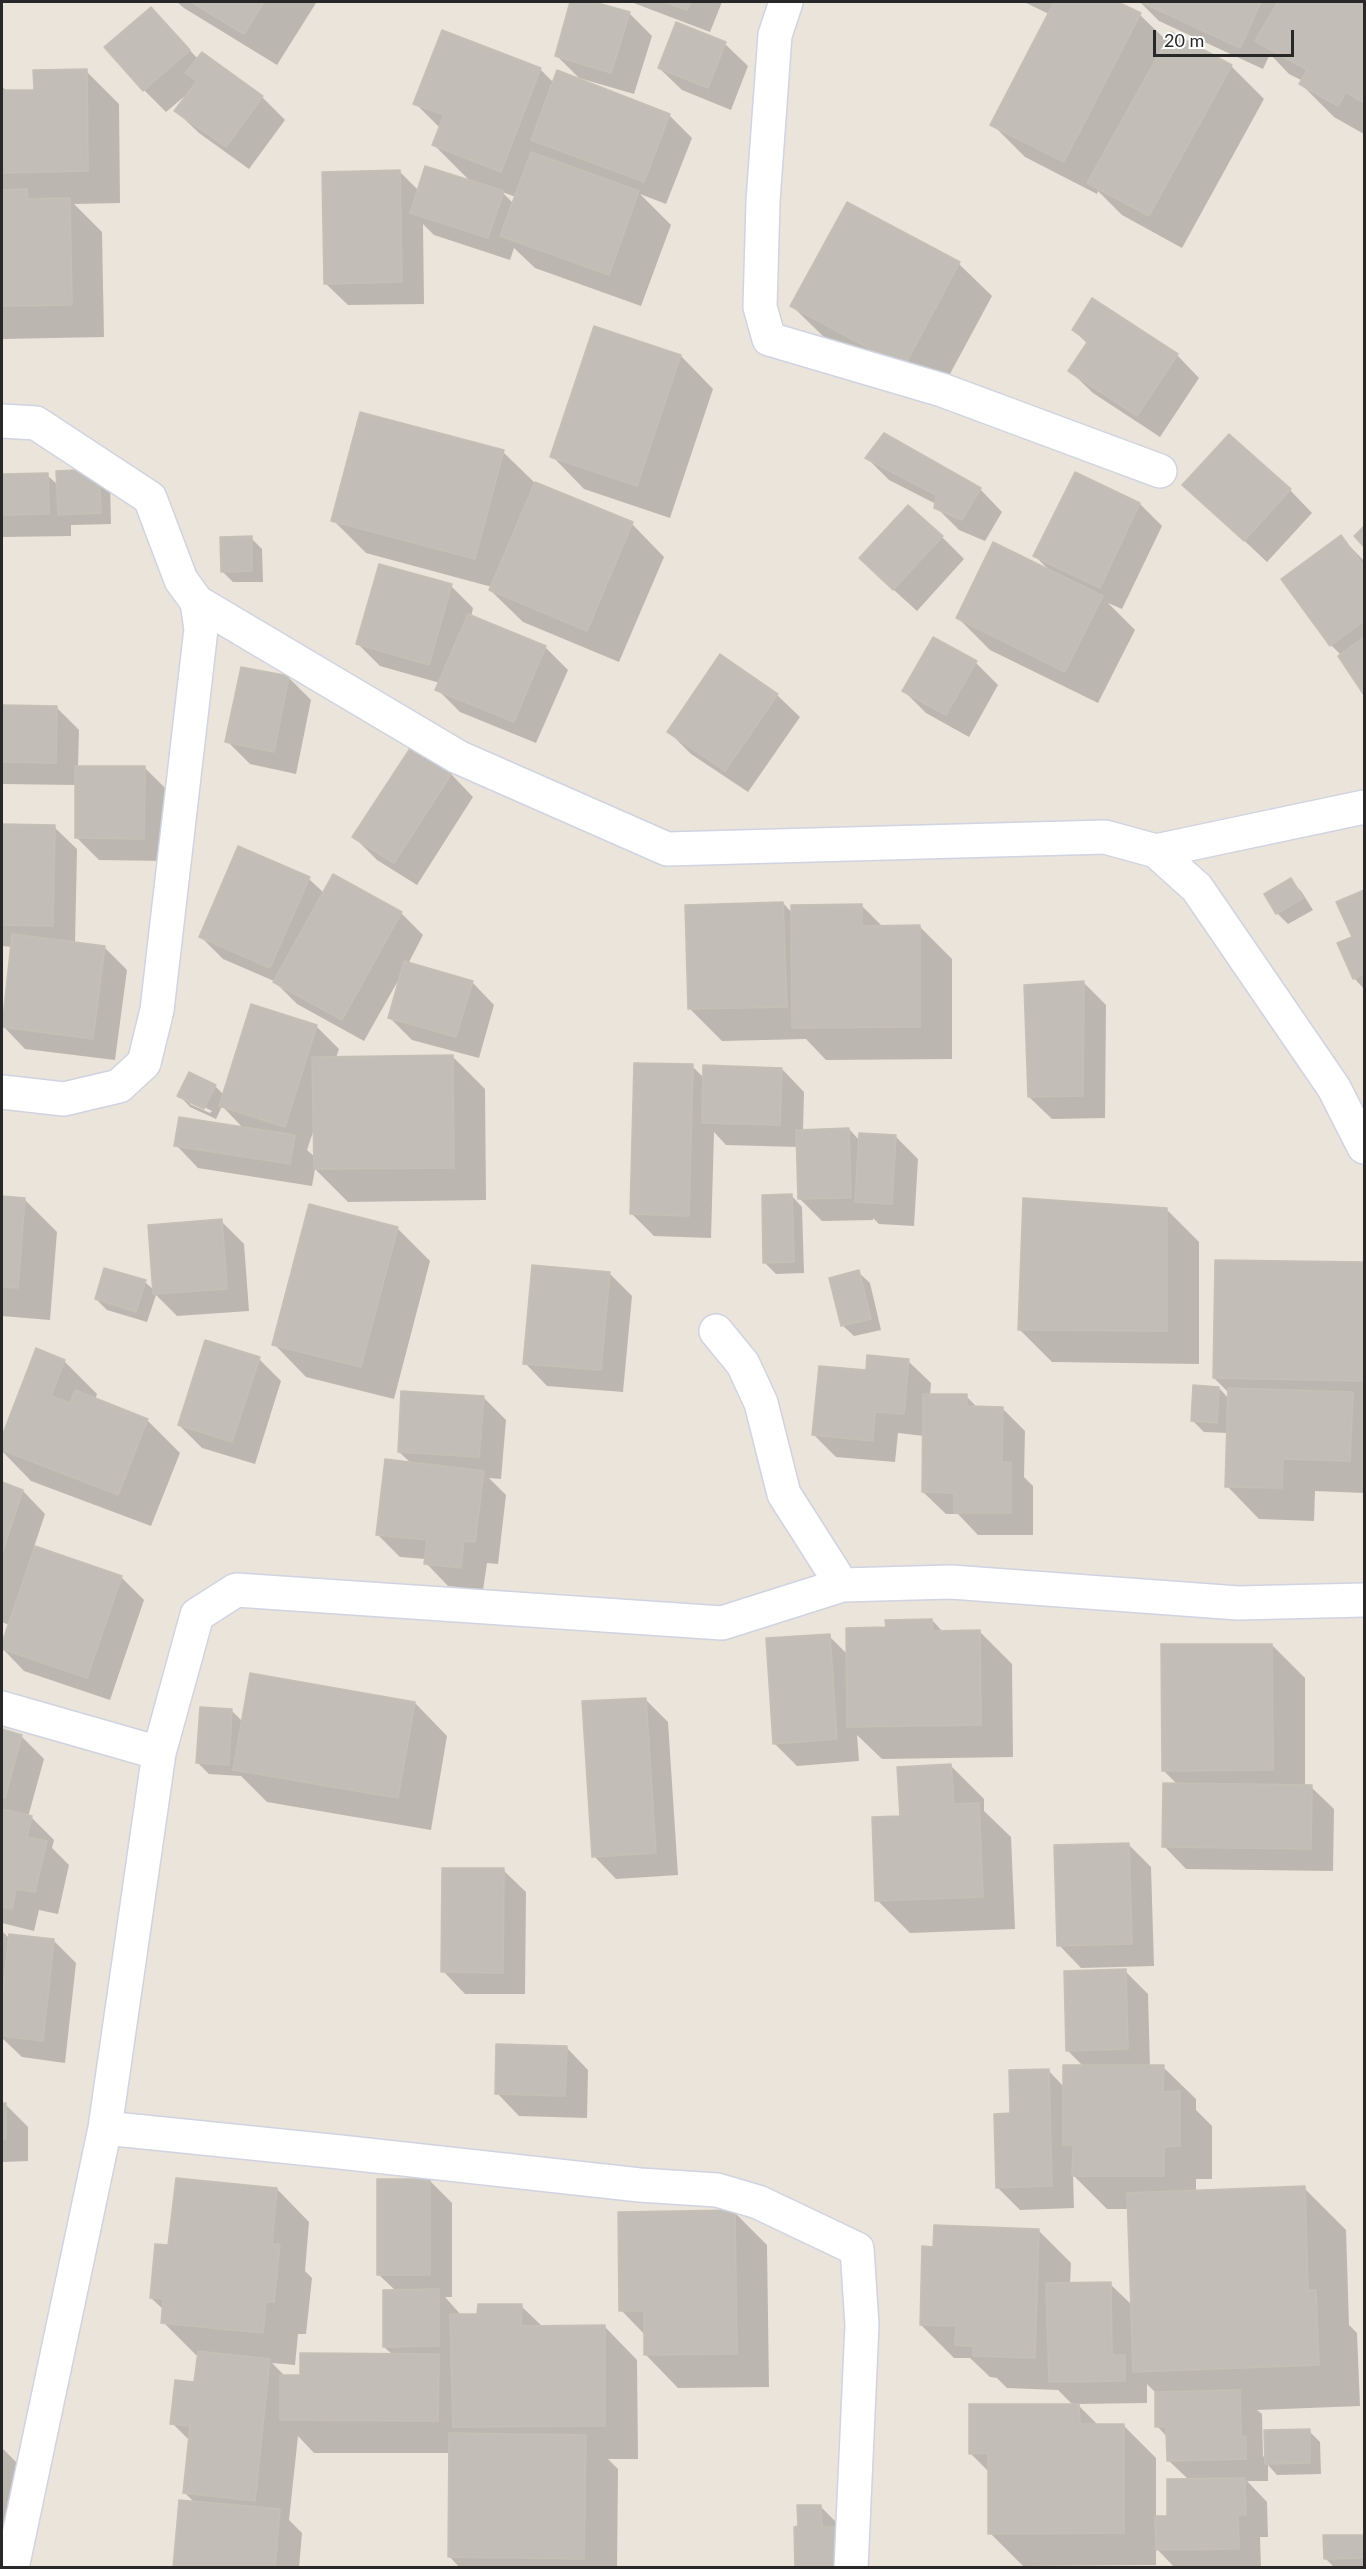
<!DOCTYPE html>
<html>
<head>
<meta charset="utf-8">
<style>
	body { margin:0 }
	#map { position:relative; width:1366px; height:2569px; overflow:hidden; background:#eae4db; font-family:Lato,sans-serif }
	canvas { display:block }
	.frame { position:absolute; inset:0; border:3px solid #282828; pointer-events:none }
	.scale { position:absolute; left:1153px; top:30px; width:141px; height:27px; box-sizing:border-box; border:3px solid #282828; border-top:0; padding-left:8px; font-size:18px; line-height:21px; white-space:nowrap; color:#282828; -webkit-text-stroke:4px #fff; paint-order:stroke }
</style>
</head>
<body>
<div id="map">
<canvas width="1366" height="2569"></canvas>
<div class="frame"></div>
<div class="scale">20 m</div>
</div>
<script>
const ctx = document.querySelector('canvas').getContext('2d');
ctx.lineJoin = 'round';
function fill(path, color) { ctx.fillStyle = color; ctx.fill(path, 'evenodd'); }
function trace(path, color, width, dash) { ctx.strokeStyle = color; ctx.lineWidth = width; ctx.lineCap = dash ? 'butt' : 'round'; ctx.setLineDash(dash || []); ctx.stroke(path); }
fill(new Path2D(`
	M177 2H314L316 3 277 65 184 8Z
	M572 2H589L629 13 652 36 634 94 579 78 556 55Z
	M631 2H722L710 32Z
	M1024 2H1115L1140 15 1168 42 1172 34 1231 66 1264 99 1182 248 1122 215 1098 191 1097 194 1025 157 992 124 1049 14Z
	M1140 2H1364V134L1334 117 1301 84 1303 81 1289 74 1270 54 1263 69 1159 21Z
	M151 9 198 59 202 54 262 97 285 120 249 169 199 133 176 111 186 95 166 112 144 90Z
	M443 32 541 70 554 83 669 115 692 138 666 204 640 194 671 225 641 306 535 268 514 248 510 260 434 235 423 224 424 304 348 305 325 283 400 172 419 191 471 182 434 145 440 128 415 103ZM502 192 516 197 514 204Z
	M725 44 748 66 731 110 682 90 659 68Z
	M86 71 119 104 120 203 74 204 102 232 104 337 2 339V86L7 92 35 91Z
	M959 264 992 296 937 398 825 338 792 306Z
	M1073 330 1177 355 1199 378 1160 437 1093 393 1070 371 1088 344Z
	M681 356 713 389 670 518 584 489 552 456Z
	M503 452 536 484 632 524 664 557 619 662 523 622 490 590 492 587 366 553 333 520Z
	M867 458 980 489 1002 512 985 541 959 530 936 507V504L889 480Z
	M47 475 58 485 110 482 111 524 71 525V536L2 537V476Z
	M1185 485 1290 490 1312 513 1267 562Z
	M1140 504 1162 526 1122 609 1108 603 1135 630 1098 703 990 650 958 618 1050 571 1035 556Z
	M942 537 964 559 917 611 884 581Z
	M1341 537 1364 561V692L1341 655 1331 645Z
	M251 538 262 549 263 582H233L222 571Z
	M451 586 473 608 471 617 545 647 568 670 536 743 460 712 437 689 440 683 380 666 358 644Z
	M976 663 998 685 969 737 926 713 904 691Z
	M289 678 311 700 296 774 250 764 227 741Z
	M777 695 800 717 748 792 691 754 669 732Z
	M2 706 56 707 79 730 78 767H144L167 790 166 861 99 860 76 837 77 785 2 784Z
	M451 774 473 797 417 885 377 860 354 837Z
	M2 826 54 827 77 849 75 944 104 947 127 970 115 1060 25 1049 3 1026 12 947 2 946Z
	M309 879 324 893 401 913 423 935 408 964 472 982 494 1005 479 1058 412 1040 389 1017 399 979 364 1041 297 1004 274 981 223 959 201 937Z
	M1290 880 1301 891 1313 910 1288 924 1277 913Z
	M1364 892V989L1354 978V938L1338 903Z
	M783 903 793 914 861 905 883 927 919 926 952 959V1059L826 1060 806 1039 722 1041 690 1009Z
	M1084 983 1106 1005 1105 1118 1052 1119 1029 1097Z
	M252 1006 317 1027 339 1049 336 1058 452 1056 485 1089 486 1200 348 1202 315 1169 312 1186 198 1168 176 1145 244 1129 222 1106 216 1119 190 1107 179 1095 215 1086 224 1095ZM190 1100 212 1111 210 1113 190 1104ZM314 1129 315 1157 307 1150Z
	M692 1066 704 1078 782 1069 804 1092 803 1131 849 1129 860 1141 895 1136 918 1159 914 1226 879 1224 873 1218V1220L822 1221 800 1199 798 1147 726 1145 714 1132 711 1238 654 1236 631 1213Z
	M791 1195 802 1207 804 1273 776 1274 765 1263Z
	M2 1198 24 1199 57 1232 50 1320 2 1316Z
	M1166 1209 1199 1242V1364L1052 1362 1019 1329Z
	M221 1221 244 1244 249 1311 177 1316 156 1295 147 1322 107 1310 96 1299 145 1282 155 1291Z
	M397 1228 430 1261 394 1399 306 1377 274 1344Z
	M1216 1262 1364 1264V1493L1315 1491 1314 1521 1259 1519 1227 1486 1228 1433 1204 1432 1192 1420 1219 1388 1229 1399V1393L1214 1378Z
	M858 1272 870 1283 881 1330 854 1336 842 1325Z
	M610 1274 632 1296 623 1392 547 1386 525 1363Z
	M37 1350 64 1361 97 1394 95 1400 147 1420 180 1453 151 1526 31 1481 2 1451V1440Z
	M259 1359 281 1381 255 1464 202 1448 179 1425Z
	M908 1361 931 1383 930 1396H966L978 1408 1003 1409 1025 1431 1024 1477 1033 1486V1535H978L958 1514H946L923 1492 924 1436 898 1433 895 1462 836 1457 814 1435 867 1372Z
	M483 1397 506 1420 501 1479 489 1478 506 1495 498 1564 487 1563 483 1590 448 1586 426 1563V1559L400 1557 377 1534 412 1464 399 1452Z
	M2 1484 23 1491 45 1514 34 1547 121 1577 144 1600 110 1700 24 1671 2 1648 9 1625 2 1622Z
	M932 1620 943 1632 979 1631 1012 1664 1013 1757 882 1759 857 1735 859 1761 797 1766 774 1743 829 1636 847 1654 887 1628Z
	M1272 1645 1305 1678V1787H1311L1334 1809 1333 1871 1186 1869 1164 1846 1178 1785 1163 1770Z
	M645 1699 668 1722 678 1875 616 1879 594 1856Z
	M415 1703 447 1736 431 1830 267 1802 241 1776 209 1774 198 1763 231 1710 243 1722Z
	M2 1731 21 1736 44 1759 28 1817 32 1818 54 1840 52 1848 69 1865 58 1914 39 1910 34 1931 2 1923Z
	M951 1766 984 1799V1811L1011 1837 1015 1929 910 1933 877 1900 901 1817Z
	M1129 1845 1151 1867 1154 1966 1081 1968 1059 1945Z
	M503 1870 526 1892 525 1994H465L443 1971Z
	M2 1931 10 1939 53 1940 76 1963 65 2063 22 2057 2 2038Z
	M1125 1971 1148 1994 1150 2067H1163L1196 2099V2110L1212 2126V2179H1196V2192L1304 2188 1346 2230 1349 2325 1357 2333 1360 2406 1257 2410 1262 2414 1263 2456 1266 2459 1309 2431 1320 2442 1321 2474 1277 2475 1268 2465V2481H1247L1267 2502 1268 2537H1260L1261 2568H1175L1156 2548V2565L1023 2566 990 2533 989 2472 970 2453 1074 2406 1058 2390 1007 2388 997 2378 990 2377 970 2358H954L921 2325 935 2248 1038 2230 1071 2263 1070 2284H1110L1132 2305 1129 2209H1107L1073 2175 1074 2208 1020 2210 997 2187 1012 2115 1048 2070 1064 2087 1084 2067 1068 2051ZM1147 2384 1156 2393 1157 2426 1168 2438V2460L1189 2480 1168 2518 1156 2517V2458L1123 2425 1099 2426 1077 2404 1147 2403Z
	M566 2047 588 2070 587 2118 519 2116 497 2093Z
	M2 2104H5L28 2127V2161L3 2162 2 2174Z
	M429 2180 452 2203V2297H445L461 2315H479L521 2306 543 2327H605L637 2360 638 2459H608L618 2469 617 2568H460L449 2556 451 2453H314L298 2436 289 2520 302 2533 299 2568H175L195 2503 185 2493 190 2441 172 2423 196 2384 199 2356 196 2355 163 2322 164 2310 151 2298 170 2247 277 2189 309 2222 305 2271 312 2278 306 2334H298L295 2365 272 2363 286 2377H302L393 2355 384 2347 396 2291 378 2274Z
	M734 2212 767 2245 769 2387 678 2388 646 2355V2336L621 2310Z
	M2 2448 21 2467 2 2552Z
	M820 2506 843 2529 799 2528Z
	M1364 2536V2568H1335L1325 2558V2537Z`), '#0003');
const building = new Path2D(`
	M191 2H264L244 34Z
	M570 2H594L630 12 611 73 555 56Z
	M664 2H691L687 10Z
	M1054 2H1118L1141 13 1064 162 990 125Z
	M1141 2H1261L1240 48Z
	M1278 2H1364V103L1346 92 1338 106 1299 84 1307 70 1255 41Z
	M151 7 190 50 143 91 104 47Z
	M676 22 726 42 708 88 658 68Z
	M442 30 541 68 501 172 432 145 444 115 413 104Z
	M1171 32 1232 65 1149 216 1087 183Z
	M202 52 263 96 226 147 174 111 197 81 185 73Z
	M87 69 88 171 2 173V90H34L33 70Z
	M557 70 670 114 644 182 531 140Z
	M531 152 639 191 609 275 500 236Z
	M425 166 504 191 488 238 410 213Z
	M400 170 402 282 324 284 322 172Z
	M27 189 28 199 70 198 72 305 2 306V190Z
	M847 202 960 262 904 367 790 306Z
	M1092 298 1178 354 1137 416 1068 371 1088 341 1072 330Z
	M594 326 681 355 637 486 550 457Z
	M360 412 504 450 475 559 331 521Z
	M884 433 981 488 962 520 934 508 936 495 865 458Z
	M1229 434 1291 489 1244 541 1182 485Z
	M99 469 101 513 58 515 56 471Z
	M1075 472 1140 503 1100 588 1033 556Z
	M48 473 49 514 2 515V474Z
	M535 482 633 522 587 631 489 590Z
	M908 505 943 536 893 590 859 558Z
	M1364 526V547L1354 536Z
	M1341 535 1364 567V621L1330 646 1281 579Z
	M252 536V571L221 572 220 537Z
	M993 542 1103 596 1065 672 956 618Z
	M379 564 452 584 429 665 356 644Z
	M468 614 546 646 514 722 435 690Z
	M933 637 977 661 946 715 902 691Z
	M1364 637V695L1338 656Z
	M720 654 778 694 725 771 667 732Z
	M241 667 289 676 274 752 225 742Z
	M2 705 57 706 56 763 2 762Z
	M411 747 452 773 394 863 352 837Z
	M75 766H145L144 839 75 838Z
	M2 824 55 825 53 926 2 925Z
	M238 846 310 877 270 968 199 937Z
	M333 874 402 912 342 1020 273 982Z
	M1291 878 1303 898 1276 914 1264 894Z
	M1364 890V974L1353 979 1337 943 1352 937 1336 902Z
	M783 902 787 1007 688 1009 685 905Z
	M862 904V926L920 925V1027L792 1028 791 905Z
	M12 934 105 946 93 1039 2 1027Z
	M404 961 473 981 456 1037 388 1018Z
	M1084 981 1083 1096 1028 1097 1024 985Z
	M251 1004 317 1025 285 1127 219 1106Z
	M453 1055 454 1168 314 1169 312 1057Z
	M634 1063 693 1064 689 1216 630 1214Z
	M703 1065 782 1068 780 1125 702 1123Z
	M189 1072 216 1085 204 1109 177 1096Z
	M179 1117 295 1135 290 1164 174 1146Z
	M849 1128 851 1198 798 1199 796 1130Z
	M859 1133 896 1135 892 1204 855 1202Z
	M792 1194 794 1262 763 1263 762 1195Z
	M2 1196 25 1198 18 1288 2 1287Z
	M1023 1198 1167 1208V1331L1018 1330Z
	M309 1204 398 1227 361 1367 272 1345Z
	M222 1219 227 1289 153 1294 148 1225Z
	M1215 1260 1364 1262V1381L1213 1378Z
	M532 1265 610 1272 601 1370 523 1364Z
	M104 1268 146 1280 136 1312 95 1299Z
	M859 1270 871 1319 841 1326 829 1278Z
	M205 1340 260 1357 232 1442 178 1425Z
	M36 1348 65 1360 51 1396 70 1403 75 1390 148 1419 118 1495 2 1450V1436Z
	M867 1355 909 1359 904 1414 875 1412 873 1441 812 1435 819 1366 866 1370Z
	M1193 1385 1219 1387 1217 1423 1191 1421Z
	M1228 1388 1353 1392 1350 1461 1283 1459 1282 1488 1225 1487Z
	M401 1391 484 1396 479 1457 398 1452Z
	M923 1394H967V1406L1003 1407 1002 1462H1011V1513H954V1493L922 1492Z
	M385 1459 484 1471 475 1542 464 1541 461 1568 424 1564 427 1540 376 1535Z
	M2 1482 23 1490 2 1554Z
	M35 1546 122 1576 87 1678 2 1649V1643Z
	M932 1619 933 1631 980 1630 981 1725 847 1727 846 1628 886 1627 885 1620Z
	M830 1634 837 1739 773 1744 766 1638Z
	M1161 1644H1272L1273 1770 1162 1771Z
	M250 1673 415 1702 398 1798 233 1770Z
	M646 1698 656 1853 592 1857 582 1701Z
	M200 1707 232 1709 229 1765 196 1763Z
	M2 1729 22 1735 5 1798 2 1797Z
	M951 1764 954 1804 979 1803 983 1897 875 1901 872 1817 900 1816 897 1767Z
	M1163 1783 1312 1785 1311 1849 1162 1847Z
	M2 1809 32 1816 27 1837 47 1841 35 1892 16 1889 12 1909 2 1907Z
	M1129 1843 1132 1944 1057 1946 1054 1845Z
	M442 1868H504L503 1973 441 1972Z
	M9 1934 54 1939 43 2041 2 2036V2002Z
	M1126 1969 1128 2049 1066 2051 1064 1971Z
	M496 2044 567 2046 565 2096 495 2094Z
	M1063 2065H1164L1163 2092 1180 2091V2146L1164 2147V2176H1072L1073 2145H1063Z
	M1049 2069 1052 2186 996 2188 994 2114 1010 2113 1009 2070Z
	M2 2103H6V2139H2Z
	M176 2178 277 2188 272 2244H280L274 2302H266L263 2333 161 2323 163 2299 150 2298 155 2244 168 2245Z
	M377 2179H430V2275H377Z
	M1305 2186 1308 2290H1316L1319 2365 1133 2372 1127 2193Z
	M735 2210 737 2354 644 2355V2311H619L618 2212Z
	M934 2225 1039 2229 1035 2358 973 2356V2346L955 2345 956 2326 920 2325 922 2246 933 2247Z
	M1111 2282 1112 2355H1125V2381L1049 2382 1046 2283Z
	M439 2289V2346L383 2347V2290Z
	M478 2304H522L521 2326 605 2325V2426L453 2427 450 2314H477Z
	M198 2351 270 2359 255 2501 183 2493 190 2426 170 2424 175 2380 194 2382Z
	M300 2353 439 2354 438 2421 280 2420V2375H300Z
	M1240 2390 1241 2437 1246 2436V2459L1167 2461 1166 2427H1155V2392Z
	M969 2404H1079L1080 2424H1124V2533L988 2534V2453L969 2454Z
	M1310 2429V2463L1265 2464 1264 2430Z
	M449 2433 586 2435 584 2559 448 2557Z
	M1245 2478 1246 2515H1238L1239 2549 1156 2550 1155 2516H1167V2479Z
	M179 2500 280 2509 275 2568H173Z
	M797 2505H821L822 2527H838L839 2568H795L794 2527 798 2526Z
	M1323 2535H1364V2558L1324 2559Z`);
fill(building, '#c2beb7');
trace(building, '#c5c0b5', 1.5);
const street = new Path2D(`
	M786 2 775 35 763 201 760 307 769 339 942 390 1160 471
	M2 421 36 423 150 498 181 580 197 602 458 757 667 849 1105 837 1156 851 1197 888 1334 1088 1364 1147
	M1156 851 1364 807
	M2 1092 64 1099 119 1086 144 1063 157 1010 201 629 197 602
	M716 1331 743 1364 761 1403 784 1494 842 1585
	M2 1708 159 1753
	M105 2128 340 2152 640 2185 717 2190 758 2202 857 2249 862 2325 851 2568
	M12 2568 105 2128 159 1753 197 1615 236 1590 722 1623 842 1585 951 1582 1238 1603 1364 1600`);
trace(street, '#d0d3e1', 36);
trace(street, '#fff', 33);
</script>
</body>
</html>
